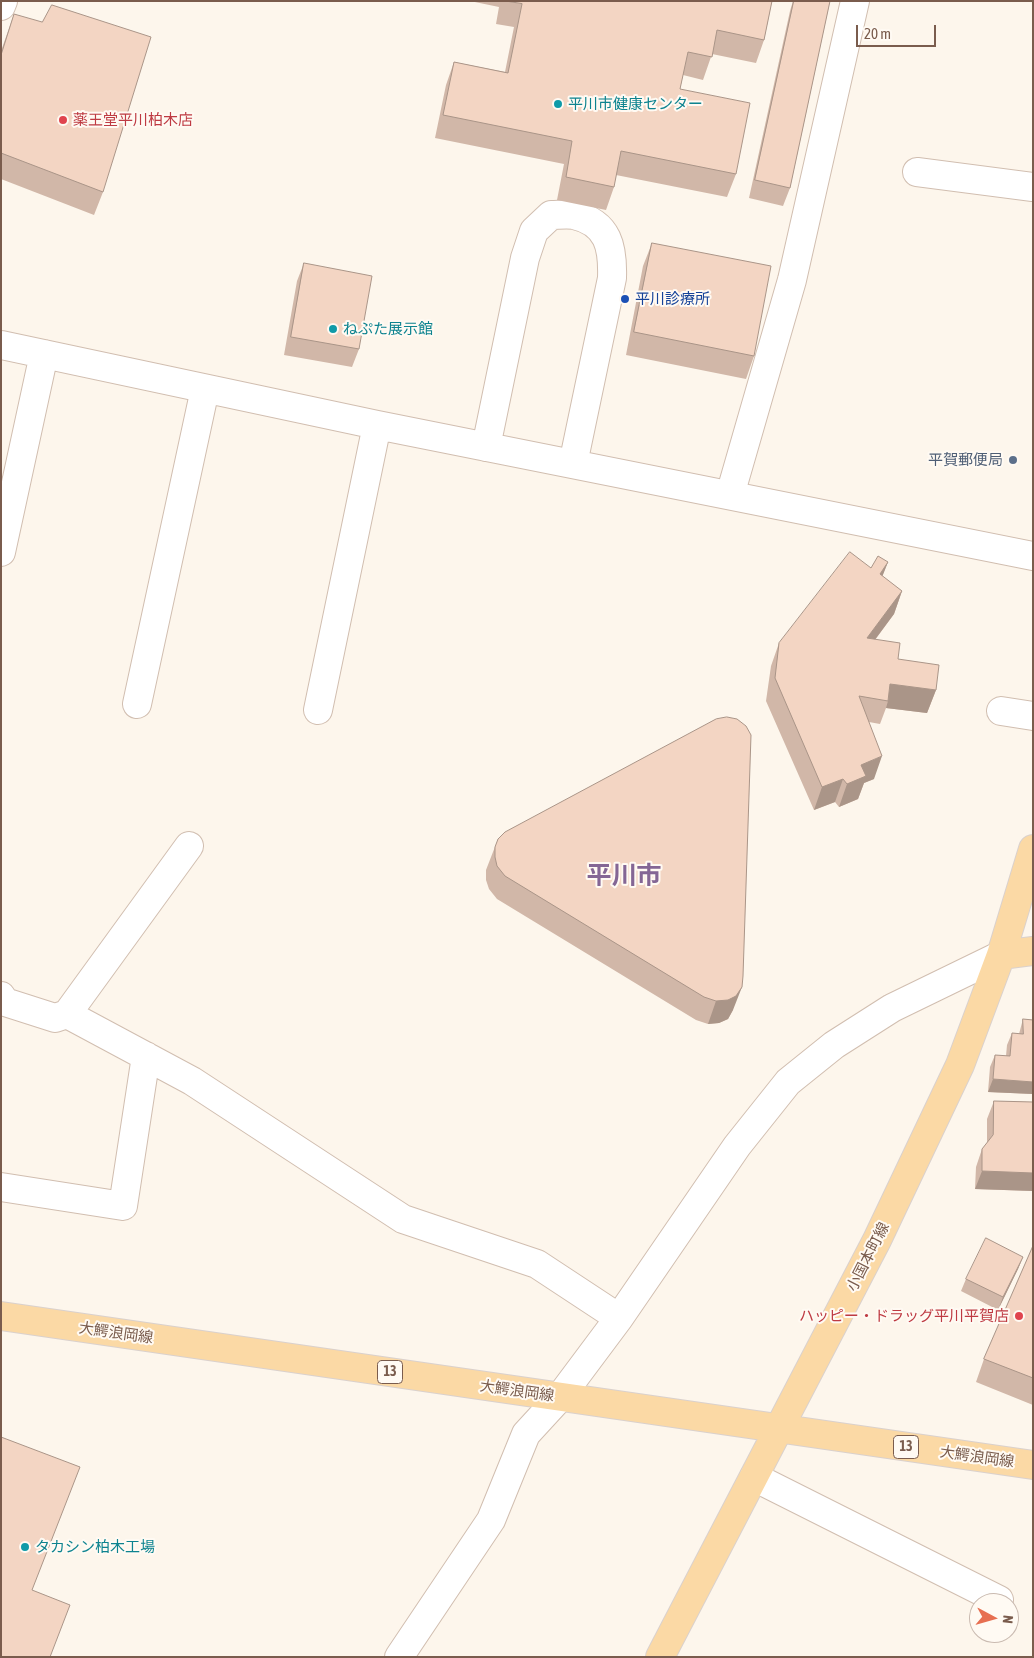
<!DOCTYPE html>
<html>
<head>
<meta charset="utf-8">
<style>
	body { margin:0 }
	#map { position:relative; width:1034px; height:1658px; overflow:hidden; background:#fdf6ec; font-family:"Asap Condensed",sans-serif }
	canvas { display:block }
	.frame { position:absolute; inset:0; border:2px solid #7a5c4d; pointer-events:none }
	.north { position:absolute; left:969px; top:1593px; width:50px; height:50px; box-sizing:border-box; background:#fffaf3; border:1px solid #cabbb1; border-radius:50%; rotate:96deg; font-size:14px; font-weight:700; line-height:20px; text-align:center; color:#7a5c4d }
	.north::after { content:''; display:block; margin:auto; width:18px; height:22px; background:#e76f51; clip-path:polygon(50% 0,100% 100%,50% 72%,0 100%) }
	.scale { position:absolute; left:856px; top:25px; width:80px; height:22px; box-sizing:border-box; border:2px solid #7a5c4d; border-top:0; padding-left:6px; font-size:15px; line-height:18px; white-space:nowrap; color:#7a5c4d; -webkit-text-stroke:4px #fffaf3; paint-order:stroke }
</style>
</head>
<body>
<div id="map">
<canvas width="1034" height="1658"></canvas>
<div class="frame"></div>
<div class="north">N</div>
<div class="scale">20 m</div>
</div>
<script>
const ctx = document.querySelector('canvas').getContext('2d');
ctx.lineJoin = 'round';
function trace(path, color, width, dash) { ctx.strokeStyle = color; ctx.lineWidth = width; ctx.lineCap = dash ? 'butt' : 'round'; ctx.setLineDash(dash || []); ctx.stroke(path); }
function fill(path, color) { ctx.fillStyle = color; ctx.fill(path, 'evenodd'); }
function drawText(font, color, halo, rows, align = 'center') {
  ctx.font = font + ' "Asap Condensed","Noto Sans JP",sans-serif'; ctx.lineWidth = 4; ctx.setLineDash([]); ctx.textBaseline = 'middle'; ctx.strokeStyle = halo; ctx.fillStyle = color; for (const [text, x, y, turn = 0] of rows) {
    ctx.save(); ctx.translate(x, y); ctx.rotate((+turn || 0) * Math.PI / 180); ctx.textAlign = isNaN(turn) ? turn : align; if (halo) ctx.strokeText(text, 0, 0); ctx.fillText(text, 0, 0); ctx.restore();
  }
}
const minor = new Path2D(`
	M1 6 3 1
	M917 172 1033 187
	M1 345 377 425 1033 556
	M486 447 525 258 534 231 551 215C558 215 567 214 574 215 609 223 613 248 612 278L573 464
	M730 495 792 280 855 1
	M1 552 44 354
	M137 704 205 389
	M318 710 377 425
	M1001 711 1033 716
	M189 846 67 1014 192 1081 403 1219 537 1264 619 1318
	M1 996 5 1002 55 1018 67 1014
	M1 1187 123 1206 146 1056
	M754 1477 999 1600
	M399 1657 491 1520 526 1434 560 1397 619 1318 737 1146 788 1082 834 1045 892 1008 1001 955`);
const major = new Path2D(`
	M1001 955 1033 951
	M1 1316 1033 1465
	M660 1657 877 1240 960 1065 1001 955 1033 849`);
trace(minor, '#d1beb0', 30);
trace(major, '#dad1cd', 30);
trace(minor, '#fff', 28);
trace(major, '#fbd9a5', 28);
fill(new Path2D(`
	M470 1H772L764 40 756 63 712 54 703 80 683 75 680 89 736 174 727 197 616 175 614 187 606 210 557 200 564 164 435 138 446 85 454 62 505 72 514 27 496 24 499 7Z
	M793 1H830L790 188 783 206 749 198 790 11Z
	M14 14 103 192 94 215 1 179V51Z
	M652 243 754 356 746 379 626 355 643 266Z
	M304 263 359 349 352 367 284 355 297 281Z
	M888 562 882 576 902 591 894 614 875 640 936 690 927 713 886 708 880 724 869 722 874 779 864 783 858 799 839 807 835 802 814 810 766 701 771 666 779 643 871 568Z
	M498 839 733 1010 728 1019 719 1023 708 1024 696 1020 497 899 489 889 486 880V870Z
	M1023 1019 1033 1020V1094L988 1092 990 1067 995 1055 1006 1056 1007 1045 1012 1033 1019 1034Z
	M994 1101 1033 1102V1191L975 1189 976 1167 982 1149 987 1143V1119Z
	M1033 1246V1405L976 1382 984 1359Z
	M1023 1257 1018 1269 998 1310 961 1291 966 1279Z`), '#d1b7a8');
fill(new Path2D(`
	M888 562 879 585 880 574Z
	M902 591 894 614 859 661 867 638Z
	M890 684 936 690 927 713 886 708 888 701Z
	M882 756 874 779 864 783 858 799 839 807 847 784 861 765Z
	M843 779 835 802 814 810 822 787Z
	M742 987 733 1010 728 1019 719 1023 708 1024 716 1001Z
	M993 1079 1033 1082V1094L988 1092Z
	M982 1171 1033 1173V1191L975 1189Z
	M1023 1257 1018 1269 998 1310 1003 1297Z`), '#aa9588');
const building = new Path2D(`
	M506 1H772L764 40 717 30 712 57 688 52 680 89 750 103 736 174 621 151 614 187 566 177 572 141 443 115 454 62 508 73 522 4Z
	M794 1H830L790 188 755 180Z
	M52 5 151 37 103 192 1 153V55L14 14 42 22Z
	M652 243 771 266 754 356 634 332Z
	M304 263 372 276 359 349 291 337Z
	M850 552 871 568 878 556 888 562 880 574 902 591 867 638 900 643 898 659 939 665 936 690 890 684 888 701 859 696 882 756 861 765 866 776 847 784 843 779 822 787 775 678 779 643Z
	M727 717 737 719 746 726 751 735 743 976 742 987 736 996 728 1000 716 1001 704 997 505 876 497 866 495 857V847L498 839 505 832 716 719Z
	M1023 1019 1033 1020V1082L993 1079 995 1055 1010 1056 1012 1033 1023 1034Z
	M994 1101 1033 1102V1173L982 1171V1149L993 1135Z
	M986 1238 1023 1257 1003 1297 966 1279Z
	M1033 1246V1378L984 1359Z
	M1 1437 80 1467 32 1590 70 1605 50 1657H1Z`);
fill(building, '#f3d5c3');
trace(building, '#aa9588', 1);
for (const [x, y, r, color] of [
	[558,104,5,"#0f9aa8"],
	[63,120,5,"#e0444e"],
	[625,299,5,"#1a4fb4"],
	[333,329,5,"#0f9aa8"],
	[1013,460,5,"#5c6f8a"],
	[1019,1316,5,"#e0444e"],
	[25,1547,5,"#0f9aa8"]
]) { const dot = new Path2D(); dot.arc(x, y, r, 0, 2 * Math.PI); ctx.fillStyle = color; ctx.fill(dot); trace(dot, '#fffaf3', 2); }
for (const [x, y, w] of [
	[390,1372,25],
	[906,1447,25]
]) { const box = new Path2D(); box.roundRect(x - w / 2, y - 11.5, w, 23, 4); ctx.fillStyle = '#fffaf3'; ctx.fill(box); trace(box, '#7a5c4d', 1); }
drawText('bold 14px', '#7a5c4d', null, [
	["13",390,1372],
	["13",906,1447]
]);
drawText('15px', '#0d838f', '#fffaf3', [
	["平川市健康センター",568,104],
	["ねぷた展示館",343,329],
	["タカシン柏木工場",35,1547]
], 'left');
drawText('15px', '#be3a42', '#fffaf3', [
	["薬王堂平川柏木店",73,120],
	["ハッピー・ドラッグ平川平賀店",1009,1316,"right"]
], 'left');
drawText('15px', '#164399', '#fffaf3', [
	["平川診療所",635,299]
], 'left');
drawText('15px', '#4e5e75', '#fffaf3', [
	["平賀郵便局",1003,460]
], 'right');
drawText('15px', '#7a5c4d', '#fffaf3', [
	["小国本町線",868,1257,-63],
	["大鰐浪岡線",116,1333,8],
	["大鰐浪岡線",517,1391,8],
	["大鰐浪岡線",977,1457,8]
]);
drawText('bold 25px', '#846695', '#fffaf3', [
	["平川市",624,876]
]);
</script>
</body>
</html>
